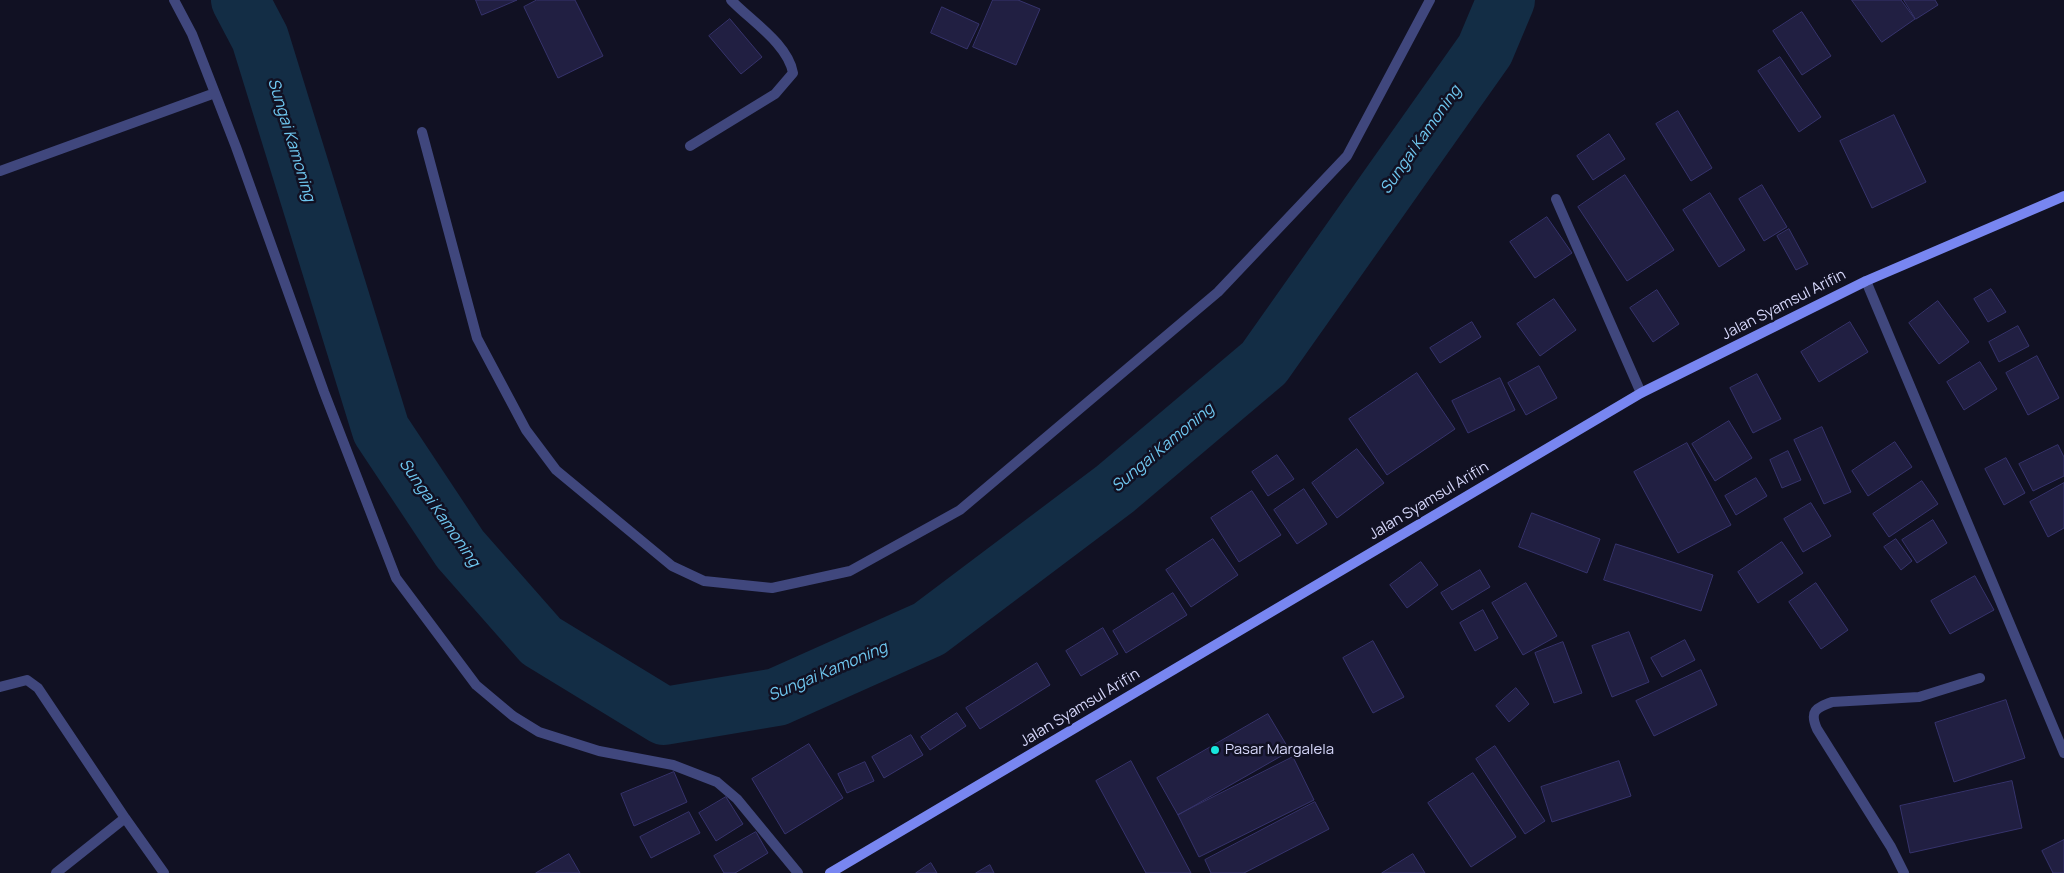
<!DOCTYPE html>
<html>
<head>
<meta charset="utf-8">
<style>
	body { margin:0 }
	canvas { display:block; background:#111123 }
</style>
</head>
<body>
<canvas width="2064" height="873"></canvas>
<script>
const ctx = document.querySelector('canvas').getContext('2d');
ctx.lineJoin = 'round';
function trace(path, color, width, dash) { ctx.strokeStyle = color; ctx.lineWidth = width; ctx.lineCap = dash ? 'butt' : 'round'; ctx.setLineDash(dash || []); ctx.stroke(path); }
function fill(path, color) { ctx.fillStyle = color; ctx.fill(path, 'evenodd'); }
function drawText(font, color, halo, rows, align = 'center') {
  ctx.font = font + ' Manrope,sans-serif'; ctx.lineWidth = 5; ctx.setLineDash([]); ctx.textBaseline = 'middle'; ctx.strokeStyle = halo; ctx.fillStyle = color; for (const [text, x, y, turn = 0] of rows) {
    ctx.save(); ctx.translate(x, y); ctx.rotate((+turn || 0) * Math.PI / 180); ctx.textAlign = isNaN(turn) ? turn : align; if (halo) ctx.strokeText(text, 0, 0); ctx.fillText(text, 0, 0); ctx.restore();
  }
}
trace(new Path2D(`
	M240 0 260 38 381 430 460 549 541 641 664 716 777 697 929 629 1115 489 1264 363 1485 50 1506 0`), '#132d45', 58);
const building = new Path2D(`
	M476 0H517L482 15Z
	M537 0H575L603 56 558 78 524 7Z
	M993 0H1018L1040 9 1016 65 973 47Z
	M1852 0H1901L1915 19 1882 42Z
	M1904 0H1935L1938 5 1916 19Z
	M942 7 979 24 967 49 931 33Z
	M1802 12 1831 56 1802 75 1773 31Z
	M730 19 762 57 741 74 709 36Z
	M1780 57 1821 117 1799 132 1758 71Z
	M1678 111 1712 168 1691 181 1656 124Z
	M1894 115 1926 182 1872 208 1840 141Z
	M1609 134 1625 159 1593 180 1577 156Z
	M1625 175 1674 250 1627 281 1578 207Z
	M1762 185 1787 227 1764 241 1739 199Z
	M1710 193 1745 250 1719 267 1683 210Z
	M1547 217 1572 253 1535 278 1510 242Z
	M1789 229 1808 264 1796 270 1777 236Z
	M1991 289 2006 312 1988 322 1974 299Z
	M1657 290 1679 324 1653 342 1630 308Z
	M1554 299 1576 330 1540 356 1517 324Z
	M1938 301 1969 342 1939 364 1909 323Z
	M1472 322 1481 337 1440 363 1430 348Z
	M1850 322 1868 352 1819 382 1801 352Z
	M2018 326 2029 346 1999 362 1989 342Z
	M2037 356 2059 398 2028 415 2006 373Z
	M1980 362 1997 389 1964 410 1947 382Z
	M1539 366 1557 398 1526 415 1508 383Z
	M1417 373 1455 429 1387 475 1349 419Z
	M1757 374 1781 419 1753 433 1730 388Z
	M1500 378 1515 410 1468 433 1452 401Z
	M1729 421 1752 458 1715 481 1692 444Z
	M1822 427 1851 492 1824 504 1794 440Z
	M1895 442 1912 467 1868 496 1852 471Z
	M1687 443 1731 525 1678 553 1634 472Z
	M2058 445 2064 457V476L2033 491 2019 464Z
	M1357 449 1384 483 1337 518 1312 483Z
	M1788 451 1801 480 1782 488 1770 460Z
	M1277 455 1294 479 1268 496 1252 472Z
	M2006 458 2025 493 2004 505 1985 469Z
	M1756 478 1767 496 1736 515 1725 496Z
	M1922 481 1938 504 1889 537 1873 514Z
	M2064 483V528L2048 537 2030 502Z
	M1304 489 1327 524 1297 544 1274 510Z
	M1252 491 1281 535 1239 562 1211 518Z
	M1811 503 1831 536 1803 552 1784 519Z
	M1532 513 1600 539 1587 573 1519 547Z
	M1933 520 1947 543 1917 563 1902 540Z
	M1213 539 1238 575 1191 607 1166 570Z
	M1896 539 1912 561 1901 570 1884 547Z
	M1782 542 1803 573 1758 603 1738 572Z
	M1616 544 1713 575 1701 611 1604 580Z
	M1421 562 1438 585 1407 608 1390 585Z
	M1480 570 1490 587 1452 610 1441 593Z
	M1975 576 1994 610 1950 634 1931 601Z
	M1526 583 1557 636 1523 655 1492 603Z
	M1816 583 1848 630 1821 649 1789 602Z
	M1173 593 1187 615 1126 653 1113 631Z
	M1483 610 1498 638 1475 651 1460 623Z
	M1103 628 1118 654 1081 676 1066 651Z
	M1629 632 1649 682 1612 697 1592 646Z
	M1685 640 1695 660 1662 677 1651 658Z
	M1373 641 1404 697 1373 713 1343 658Z
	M1563 642 1582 693 1554 703 1535 653Z
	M1037 663 1050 685 980 729 966 708Z
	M1701 670 1717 705 1654 736 1636 701Z
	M1516 688 1529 704 1509 722 1496 706Z
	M2006 700 2025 758 1954 782 1935 723Z
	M957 713 966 726 930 750 921 737Z
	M1268 714 1290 751 1178 815 1157 778Z
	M911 735 923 755 884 778 872 757Z
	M809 744 843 798 785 834 752 779Z
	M1495 746 1545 821 1525 834 1476 759Z
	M1293 757 1314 800 1199 857 1178 815Z
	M1131 761 1191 873H1146L1096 781Z
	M1619 761 1631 796 1552 822 1541 787Z
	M865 762 874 781 847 793 838 774Z
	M674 772 687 802 634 826 621 794Z
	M1473 773 1516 837 1471 867 1428 803Z
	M2012 781 2022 828 1910 853 1900 806Z
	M726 797 743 824 716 841 699 813Z
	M1315 802 1329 829 1244 873H1211L1205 860Z
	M689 812 700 833 651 858 640 837Z
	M756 832 768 853 735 873H724L714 856Z
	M2064 840V873H2053L2042 851Z
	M569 854 580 873H536Z
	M1413 854 1425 873H1382Z
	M931 863 937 873H916Z
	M990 865 994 873H976Z`);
fill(building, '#211f42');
trace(building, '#36336c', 1);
trace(new Path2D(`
	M174 0 192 34 236 147 324 392 396 578 476 685 513 716 539 732 599 751 673 765 717 782 737 799 798 873
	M422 132 477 338 526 430 556 470 672 566 704 581 772 588 850 571 960 510 1218 292 1347 156 1430 0
	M690 146 775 94 793 73C788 44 751 21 731 0
	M0 171 215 93
	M1556 199 1641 393
	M1866 281 2064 753
	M0 687 27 680 38 688 125 818 164 873
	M56 873 125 818
	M1904 873 1891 847 1817 729C1809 711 1816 708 1832 702L1919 697 1980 678`), '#40477d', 10);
trace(new Path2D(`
	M830 873 1641 393 1866 281 2064 196`), '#7886f1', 10);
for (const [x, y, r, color] of [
	[1215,750,5,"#17e6dd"]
]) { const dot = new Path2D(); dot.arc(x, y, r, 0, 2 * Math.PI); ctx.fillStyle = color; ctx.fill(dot); trace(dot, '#111123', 2); }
drawText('15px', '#d7d8fb', '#111123', [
	["Jalan Syamsul Arifin",1784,305,-27],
	["Jalan Syamsul Arifin",1429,501,-31],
	["Jalan Syamsul Arifin",1080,708,-31]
]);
drawText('15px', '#d7d8fb', '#111123', [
	["Pasar Margalela",1225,750]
], 'left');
drawText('italic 16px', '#6fc7f0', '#111123', [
	["Sungai Kamoning",291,140,73],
	["Sungai Kamoning",1421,140,-55],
	["Sungai Kamoning",1163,448,-40],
	["Sungai Kamoning",439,513,55],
	["Sungai Kamoning",828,672,-23]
]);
</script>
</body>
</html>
